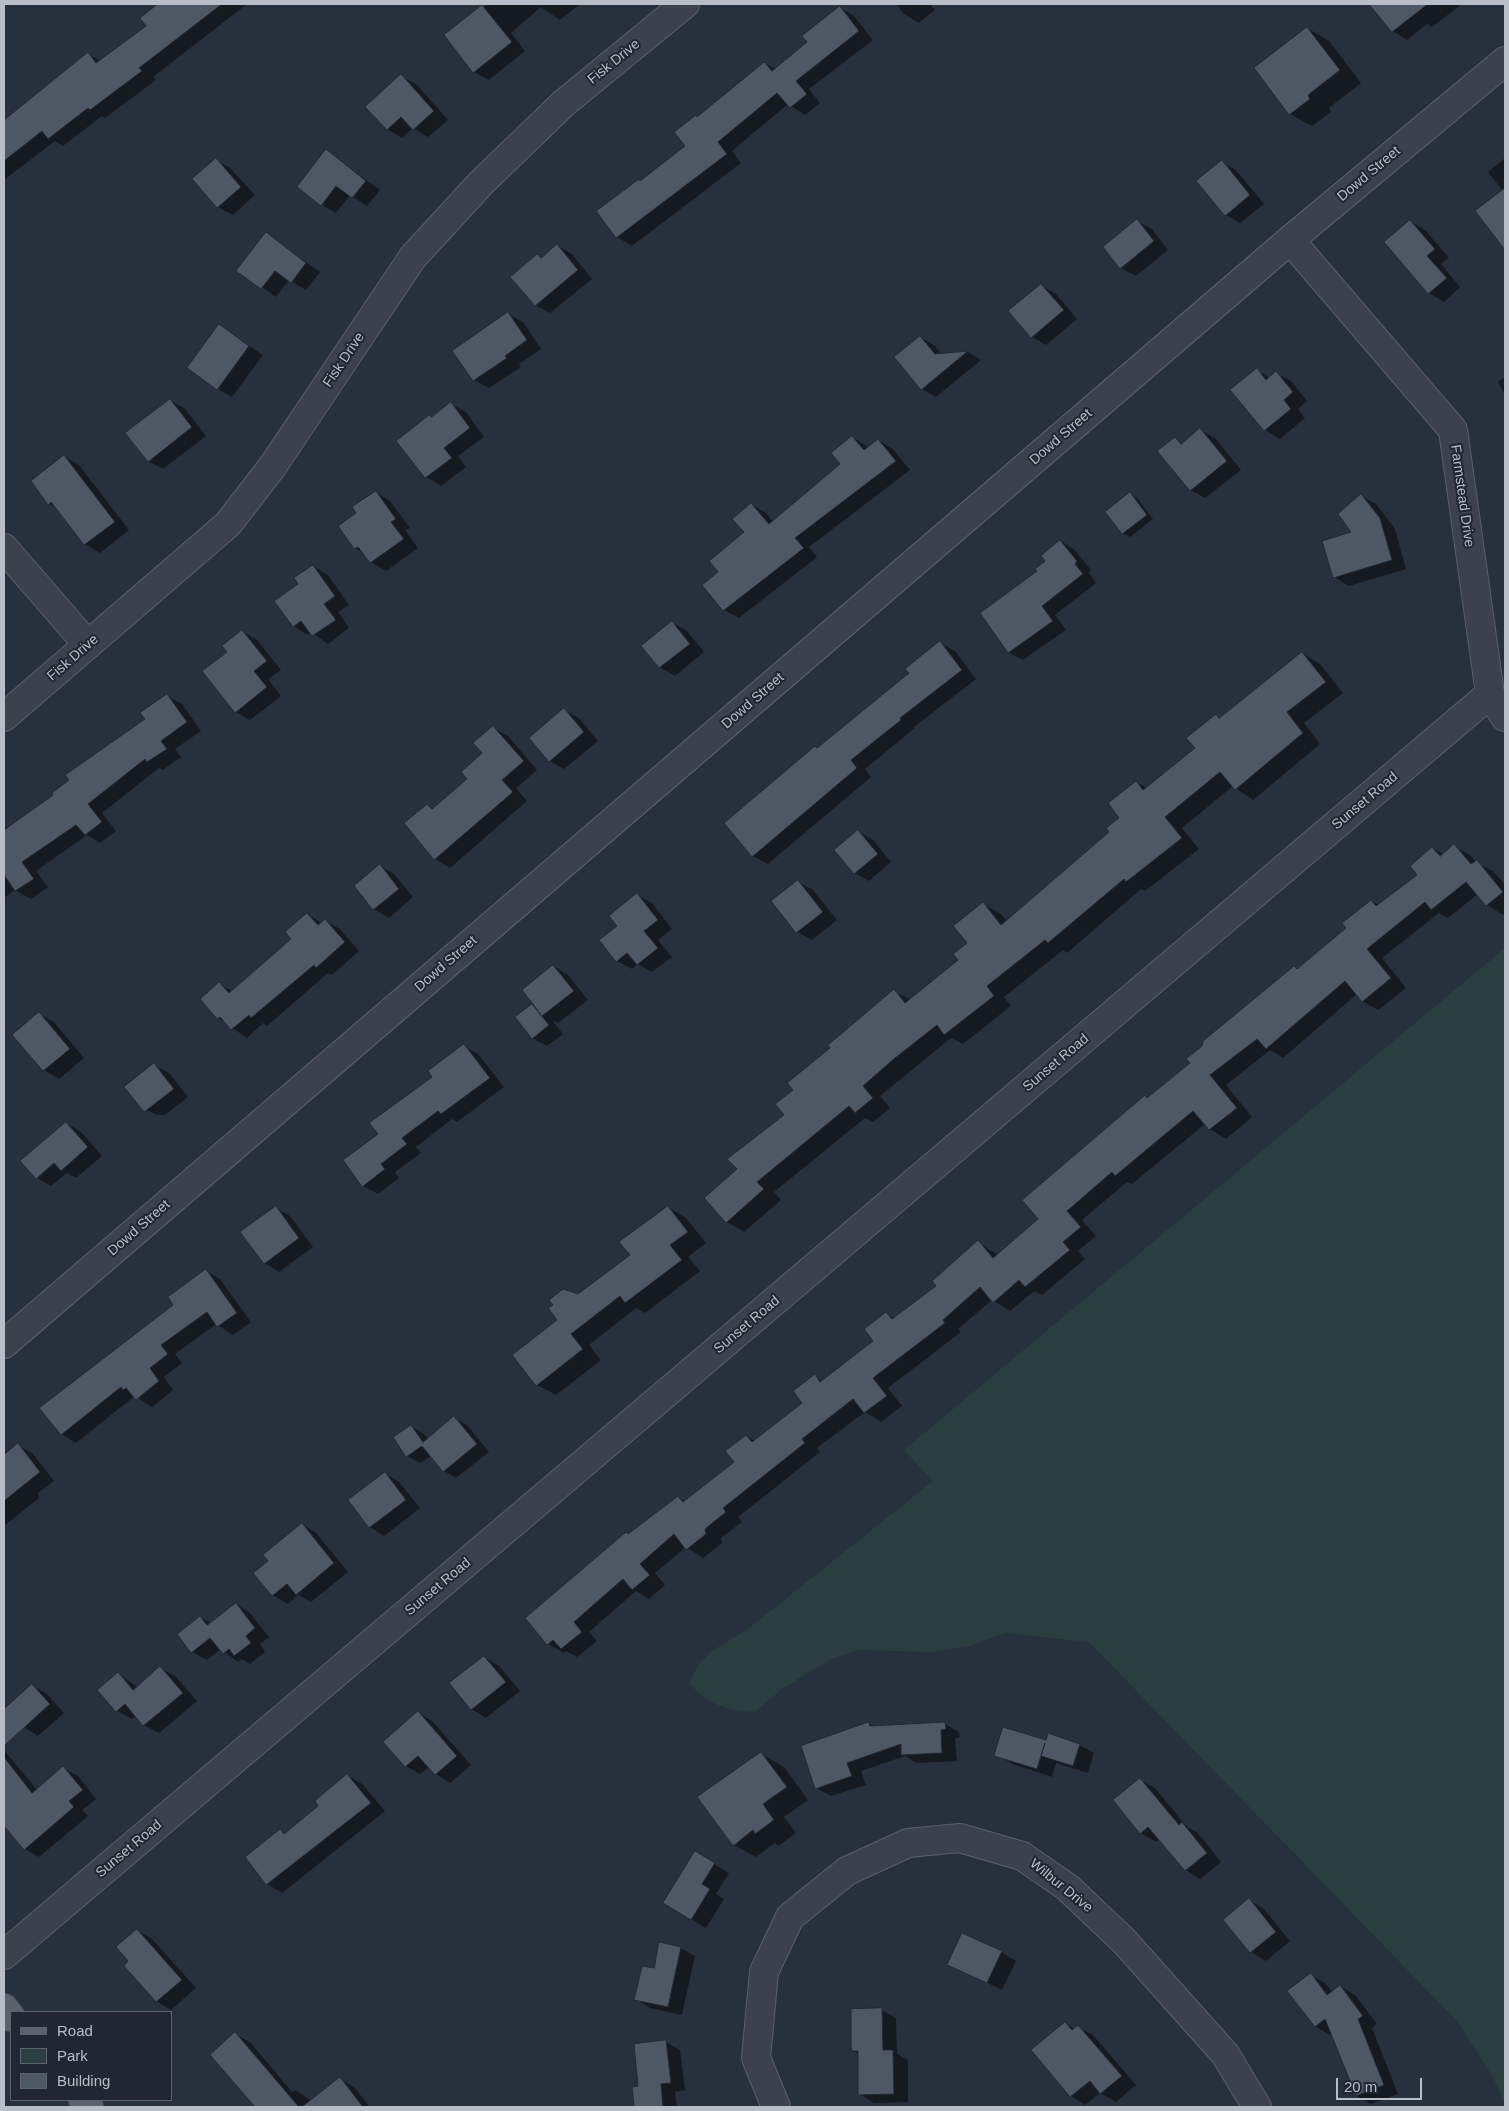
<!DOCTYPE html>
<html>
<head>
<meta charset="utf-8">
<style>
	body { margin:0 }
	#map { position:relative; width:1509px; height:2111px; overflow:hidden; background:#27313d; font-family:Arial,sans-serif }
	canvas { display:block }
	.frame { position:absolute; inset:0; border:5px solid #b7bec8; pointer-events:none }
	.legend { position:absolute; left:10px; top:2011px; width:162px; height:90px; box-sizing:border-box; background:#202732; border:1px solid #5c636e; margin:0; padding:6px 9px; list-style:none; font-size:15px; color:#b7bec8 }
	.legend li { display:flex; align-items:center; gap:10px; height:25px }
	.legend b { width:25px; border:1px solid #5c636e }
	.scale { position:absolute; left:1336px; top:2078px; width:86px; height:22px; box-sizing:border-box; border:2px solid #b7bec8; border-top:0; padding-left:6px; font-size:15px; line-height:18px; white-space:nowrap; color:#b7bec8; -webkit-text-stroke:4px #202732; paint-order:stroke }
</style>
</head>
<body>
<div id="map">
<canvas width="1509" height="2111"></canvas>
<div class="frame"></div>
<ul class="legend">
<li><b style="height:6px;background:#59626d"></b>Road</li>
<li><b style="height:14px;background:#2a3e3f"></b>Park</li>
<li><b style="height:14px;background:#4e5865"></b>Building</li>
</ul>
<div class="scale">20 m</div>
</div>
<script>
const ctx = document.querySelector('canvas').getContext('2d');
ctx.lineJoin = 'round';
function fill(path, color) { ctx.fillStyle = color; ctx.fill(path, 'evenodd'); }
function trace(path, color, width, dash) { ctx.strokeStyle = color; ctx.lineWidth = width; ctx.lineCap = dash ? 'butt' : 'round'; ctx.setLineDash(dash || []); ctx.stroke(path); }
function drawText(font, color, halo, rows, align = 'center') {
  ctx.font = font + ' Arial,sans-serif'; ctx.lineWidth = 4; ctx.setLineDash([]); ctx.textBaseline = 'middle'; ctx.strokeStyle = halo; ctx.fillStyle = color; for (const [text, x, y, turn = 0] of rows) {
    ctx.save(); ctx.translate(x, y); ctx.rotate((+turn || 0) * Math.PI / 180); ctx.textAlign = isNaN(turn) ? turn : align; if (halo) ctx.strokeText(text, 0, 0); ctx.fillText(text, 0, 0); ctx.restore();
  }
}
fill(new Path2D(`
	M1505 948V2104L1493 2077 1457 2021 1089 1642 1006 1633 969 1646 931 1652 857 1650 831 1659 783 1688 755 1712C727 1711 707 1704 689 1683L698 1665 712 1651 748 1629 933 1481 904 1450Z`), '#2a3e3f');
fill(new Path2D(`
	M160 4H247L153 77 156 80 105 118 102 116 63 146 55 141 4 180V122L88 54 101 61 148 27 142 19Z
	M488 4H580L560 20 541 7 511 33 525 51 489 80 474 72 484 7Z
	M896 4H930L935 10 919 23 904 14Z
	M1371 4H1462L1432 27 1427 24 1407 40 1393 31Z
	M840 7 854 16 873 40 809 89 820 103 805 115 788 104 732 151 741 163 632 246 617 237 641 182 687 146 696 116 698 118 764 63 776 69 808 42Z
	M1307 28 1329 41 1361 83 1329 108 1331 112 1312 126 1290 114Z
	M401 76 416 84 448 120 428 137 413 128 402 138 387 129Z
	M327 151 380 190 367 206 350 195 336 213 322 205Z
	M1505 158V241L1496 236 1503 191 1488 172Z
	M216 160 230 168 255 195 233 215 218 207Z
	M1222 162 1236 170 1264 204 1240 223 1226 215Z
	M1137 221 1152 229 1168 250 1136 276 1121 268Z
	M1410 221 1425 230 1449 258 1441 264 1460 287 1444 302 1429 293 1386 242Z
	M266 234 320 272 306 290 289 280 276 297 238 270Z
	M558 246 572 254 592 279 550 313 535 305 538 256 542 258Z
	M1041 285 1056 294 1077 319 1046 345 1032 337Z
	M508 314 523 322 541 349 519 364 521 367 489 388 474 380Z
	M219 326 263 355 232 397 218 389Z
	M920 337 935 346 942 355 968 352 981 360 936 397 922 389Z
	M1257 370 1270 378 1276 373 1291 381 1307 401 1298 409 1305 418 1280 439 1265 430 1232 390Z
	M1505 377V395L1498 382Z
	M170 400 185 409 206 436 163 469 148 461Z
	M451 404 466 412 484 437 458 456 466 467 441 486 426 477 398 441Z
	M1200 430 1215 438 1241 470 1205 498 1190 490 1175 439 1183 444Z
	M853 437 869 448 878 440 893 449 910 470 809 547 817 557 739 618 724 610 720 572 745 532 751 504 766 513 773 522 842 464Z
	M65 457 79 465 129 530 100 553 85 544 58 509 49 504 32 481Z
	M376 492 390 501 410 528 405 530 418 548 386 571 371 562 365 554 355 548 357 513Z
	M1130 494 1137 498 1153 519 1130 537 1123 533Z
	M1362 496 1376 504 1395 529 1406 569 1349 586 1334 577 1353 533Z
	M1061 541 1075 550 1091 570 1089 573 1096 583 1055 615 1066 630 1023 660 1008 652 1039 572Z
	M313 566 328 575 349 605 338 612 349 628 328 644 311 632 308 635 293 626 299 584Z
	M673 623 687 631 704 652 675 676 660 667 643 646Z
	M242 631 257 640 281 670 268 679 281 696 250 720 236 712 228 652Z
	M940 643 955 651 976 679 914 727 915 728 865 769 871 777 768 864 753 856 911 674Z
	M1302 653 1320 664 1343 693 1304 723 1320 744 1253 800 1233 786 1182 828 1199 849 1145 891 1141 889 1067 953 1063 950 1004 997 1011 1006 963 1044 951 1038 880 1096 890 1108 873 1122 865 1118 774 1192 781 1200 744 1232 727 1222 738 1170 786 1115 794 1090 832 1048 894 991 911 1000 960 960 983 904 1001 914 1007 921 1111 833 1121 818 1136 782 1147 788 1196 748 1216 716 1220 718Z
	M167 696 182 704 201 731 175 749 181 757 163 770 159 768 102 813 116 831 100 843 87 835 36 871 48 887 31 899 15 890 4 898V832L55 795 147 719Z
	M564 710 579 718 598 741 564 769 550 761Z
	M494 728 508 736 537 770 516 788 527 801 450 868 435 859 405 823 427 805 434 809 469 779 484 753Z
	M858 831 873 840 891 862 869 881 855 873Z
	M1454 846 1470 855 1476 862 1493 871 1505 885V913L1503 915 1487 905 1478 894 1448 918 1439 913 1382 958 1406 988 1378 1010 1362 1001 1357 994 1283 1058 1270 1050 1226 1085 1252 1117 1226 1139 1210 1129 1205 1124 1132 1184 1127 1182 1082 1220 1096 1236 1078 1251 1085 1259 1042 1295 1034 1291 1010 1311 992 1300 958 1329 961 1332 888 1388 902 1406 881 1422 865 1412 817 1448 820 1452 738 1517 742 1522 721 1538 722 1543 703 1558 686 1547 655 1573 665 1585 649 1599 636 1591 589 1632 597 1641 577 1657 566 1651 564 1653 548 1644 628 1535 678 1497 685 1501 736 1462 746 1436 755 1441 804 1403 815 1376 823 1381 875 1342 886 1314 895 1319 938 1286 978 1242 998 1255 1040 1220 1145 1097 1148 1098 1192 1063 1348 929 1371 901 1379 905 1419 875 1433 848 1443 854Z
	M380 866 394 874 413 897 389 918 374 909Z
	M798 882 813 890 837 920 812 940 797 932Z
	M637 895 652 903 672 929 658 940 672 957 652 972 638 964 632 969 617 961 619 926Z
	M307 914 322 923 325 921 340 929 359 951 332 975 328 973 267 1026 263 1023 247 1038 218 1018 219 984 232 991 293 939Z
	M554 966 568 975 588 1000 558 1023 552 1020 563 1034 547 1046 532 1038V1005L538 1008Z
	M39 1014 54 1022 84 1058 59 1079 44 1070 14 1035Z
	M464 1046 478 1054 504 1087 457 1122 452 1119 416 1147 421 1153 395 1172 399 1178 378 1194 363 1186 380 1135Z
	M154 1065 169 1073 188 1097 165 1115H157L141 1107Z
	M67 1123 81 1132 102 1156 76 1178 67 1173 51 1186 37 1178Z
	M668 1207 686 1218 706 1243 688 1257 700 1271 645 1313 636 1308 589 1345 601 1360 556 1395 537 1385 559 1320 578 1295 631 1255Z
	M276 1208 290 1216 313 1247 279 1272 265 1263Z
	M206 1271 220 1279 251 1322 233 1335 216 1324 175 1354 182 1363 164 1377 173 1390 152 1407 135 1396 76 1443 61 1434Z
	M454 1418 467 1425 489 1452 456 1478 444 1471 431 1456 420 1463 407 1456 411 1426 424 1434 428 1439Z
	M18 1445 32 1453 54 1481 38 1493 39 1498 4 1526V1456Z
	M385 1473 399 1482 420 1508 384 1536 370 1527Z
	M302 1524 316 1533 348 1572 311 1602 298 1595 288 1604 273 1595 255 1573 270 1561Z
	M236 1604 250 1613 269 1637 260 1644 265 1652 250 1664 242 1659 238 1662 221 1649 207 1660 192 1652 200 1617 211 1623Z
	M484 1657 499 1666 520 1691 486 1718 472 1709Z
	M160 1668 175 1676 197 1701 159 1733 144 1725 136 1716 132 1719 117 1711 118 1673 137 1687Z
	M32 1685 47 1694 64 1713 38 1736 24 1727Z
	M418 1713 432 1721 471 1765 450 1783 436 1774 429 1767 420 1774 406 1766Z
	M869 1723 875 1727 944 1723 959 1732 960 1737 955 1739 957 1761 917 1763 905 1756 861 1771 866 1785 831 1796 816 1788Z
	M1047 1742 1079 1745 1094 1753 1088 1773 1056 1763 1052 1777 1013 1764 998 1756Z
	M4 1750 37 1790 63 1768 78 1776 96 1799 82 1810 88 1816 39 1857 25 1849 4 1825Z
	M761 1754 784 1767 808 1800 784 1817 796 1833 778 1846 775 1843 756 1857 734 1845Z
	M348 1776 362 1784 385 1811 282 1893 267 1884 246 1858 280 1831 286 1834 320 1806Z
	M1140 1780 1155 1788 1187 1827 1197 1832 1221 1862 1200 1879 1186 1870 1159 1839 1156 1842 1141 1833 1114 1801Z
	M696 1853 729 1873 716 1894 724 1899 706 1928 665 1903Z
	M1249 1900 1263 1908 1290 1941 1266 1961 1251 1952 1224 1920Z
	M137 1930 152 1939 196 1988 171 2010 156 2001 130 1962Z
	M680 1948 695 1956 682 2015 650 2008 636 1999 655 1970Z
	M1001 1952 1016 1961 1002 1990 949 1964Z
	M1311 1975 1325 1983 1332 1992 1340 1986 1355 1995 1377 2024 1372 2028 1398 2094 1371 2104 1357 2096 1332 2033 1330 2035 1315 2026Z
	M882 2010 896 2018 897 2054 908 2060V2102L874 2103 860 2094 859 2054 853 2051Z
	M1065 2024 1075 2029 1078 2027 1093 2035 1136 2085 1116 2102 1100 2093 1085 2105 1071 2096 1033 2050Z
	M235 2034 250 2042 292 2092 295 2090 312 2101 340 2079 354 2087 370 2107H267L256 2094Z
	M666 2042 680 2050 685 2090 675 2092 677 2107H635L633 2088 640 2087Z`), '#0007');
const building = new Path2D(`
	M158 4H222L139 68 142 71 90 110 88 108 48 139 42 131 4 161V120L88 52 96 63 146 26 140 18Z
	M1369 4H1428L1392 32Z
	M482 5 512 42 473 73 444 35Z
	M840 6 859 31 796 81 807 94 790 108 777 93 718 142 727 154 616 238 596 211 639 179 640 181 685 146 674 132 696 115 697 117 764 62 772 71 807 42 802 36Z
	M1307 27 1340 70 1308 95 1310 99 1289 115 1254 68Z
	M401 74 434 111 413 130 401 117 387 130 365 107Z
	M326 149 366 181 352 198 336 186 321 206 297 187Z
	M216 158 241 187 217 208 192 179Z
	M1222 160 1250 195 1225 216 1196 181Z
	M1505 188V250L1475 211Z
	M1137 219 1154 241 1120 269 1103 247Z
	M1410 220 1435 249 1427 256 1447 278 1428 294 1384 242Z
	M266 232 306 263 291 283 275 271 261 289 236 271Z
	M557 244 578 270 535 306 510 277 537 254 541 258Z
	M1041 284 1064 310 1031 338 1008 311Z
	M508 312 527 340 505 356 507 358 473 381 452 351Z
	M219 324 249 346 217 390 187 368Z
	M920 336 935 354 968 351 921 390 894 357Z
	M1257 368 1266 380 1276 371 1293 392 1284 400 1291 409 1264 431 1230 390Z
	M170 399 192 427 148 462 125 433Z
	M451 402 470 428 444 448 452 458 425 478 396 441 429 415 431 417Z
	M1200 428 1227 461 1190 491 1157 451 1175 437 1181 444Z
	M852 436 864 450 878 439 896 461 795 538 804 548 723 611 702 585 718 572 709 561 744 532 732 519 751 503 769 524 840 464 831 453Z
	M64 455 115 522 84 545 51 502 48 505 31 481Z
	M376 491 396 519 391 522 404 539 370 563 358 547 354 549 338 526 356 513 352 507Z
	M1130 492 1147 515 1122 534 1105 512Z
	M1361 494 1380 518 1392 560 1333 578 1322 541 1351 532 1338 514Z
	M1060 540 1077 561 1075 564 1083 574 1042 606 1053 621 1008 653 980 613 1037 571 1035 569 1045 561 1041 556Z
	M313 565 335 596 324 604 336 620 312 636 301 621 293 627 274 601 298 584 294 578Z
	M672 621 690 644 659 668 641 646Z
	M242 630 267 661 254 671 267 687 235 713 202 671 227 652 222 646Z
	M940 641 962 670 900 718 901 720 851 760 857 768 752 857 724 823 815 746 817 748 909 673 905 669Z
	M1302 652 1326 682 1287 712 1303 733 1235 790 1220 772 1165 817 1182 838 1126 882 1124 879 1048 943 1045 940 987 986 994 996 944 1035 937 1025 895 1058 863 1086 873 1098 855 1113 849 1106 757 1182 764 1189 726 1223 704 1198 737 1169 727 1159 784 1115 775 1104 793 1090 787 1083 830 1048 828 1045 894 989 905 1003 958 960 953 954 967 943 953 926 983 902 1001 925 1109 832 1106 828 1119 818 1108 803 1136 781 1143 790 1195 748 1186 738 1216 714 1219 718Z
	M167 694 187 722 161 741 167 749 147 762 145 759 88 804 102 822 85 835 76 825 22 862 34 879 15 891 4 875V830L53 795 52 793 69 780 65 775 145 719 140 713Z
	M564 708 584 732 549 762 529 738Z
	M493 726 524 761 502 780 513 792 434 860 404 823 427 804 432 809 467 779 461 772 482 753 473 743Z
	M858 830 878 854 854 874 834 850Z
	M1454 844 1471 864 1477 860 1503 892 1486 906 1466 882 1431 910 1425 902 1367 949 1391 978 1362 1002 1345 981 1266 1049 1257 1039 1210 1075 1237 1108 1209 1130 1193 1111 1115 1176 1112 1172 1067 1211 1081 1227 1063 1242 1070 1250 1025 1287 1019 1280 993 1303 980 1287 943 1320 945 1323 873 1378 887 1396 864 1413 853 1399 802 1439 805 1443 723 1508 726 1512 705 1529 706 1534 686 1550 674 1534 640 1564 650 1575 632 1590 623 1579 574 1622 582 1632 561 1649 553 1640 547 1645 525 1618 626 1532 628 1534 678 1496 683 1502 734 1462 725 1451 746 1435 752 1442 802 1403 793 1391 815 1374 820 1382 873 1341 864 1329 886 1312 892 1319 936 1286 932 1281 978 1240 993 1258 1038 1219 1022 1200 1145 1095 1147 1098 1190 1063 1186 1059 1202 1046 1203 1041 1294 966 1297 969 1346 928 1342 923 1371 900 1376 906 1417 875 1410 866 1432 847 1440 856Z
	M380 864 399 889 373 910 354 886Z
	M798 880 823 912 796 933 771 901Z
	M637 893 658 920 644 931 658 948 637 965 627 953 616 962 599 940 617 926 609 916Z
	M307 913 318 925 325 919 345 942 316 968 314 965 251 1018 249 1015 231 1030 220 1017 217 1019 200 999 219 982 229 993 291 939 285 932Z
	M553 965 574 991 542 1016 522 990Z
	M532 1004 549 1025 532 1039 515 1017Z
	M39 1012 70 1049 43 1071 12 1035Z
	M464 1044 490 1078 441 1114 438 1111 402 1138 407 1144 381 1164 385 1169 362 1187 343 1160 378 1134 369 1123 432 1077 428 1071Z
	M154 1063 174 1089 144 1112 124 1087Z
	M66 1122 88 1147 61 1171 54 1163 36 1179 20 1161Z
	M276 1206 299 1238 264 1264 240 1232Z
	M668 1206 688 1232 670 1245 682 1260 625 1303 620 1296 571 1334 583 1349 536 1386 512 1355 557 1320 548 1308 553 1305 549 1300 563 1289 578 1294 630 1255 619 1242Z
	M206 1269 237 1313 217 1327 207 1312 161 1345 168 1354 150 1368 159 1381 136 1400 126 1388 123 1390 121 1387 61 1435 39 1408 173 1305 168 1297Z
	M454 1416 477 1444 443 1472 422 1446 406 1457 393 1437 411 1425 423 1442Z
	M18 1443 40 1472 4 1501V1455Z
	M385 1472 406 1500 369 1528 348 1500Z
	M302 1523 334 1563 296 1595 287 1584 272 1596 253 1573 268 1561 263 1555Z
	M236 1603 255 1628 246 1636 251 1643 234 1656 229 1649 223 1654 210 1638 191 1653 177 1634 200 1616 207 1625Z
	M484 1656 506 1682 471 1710 449 1683Z
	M160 1666 183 1693 143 1726 125 1704 116 1712 97 1690 118 1672 133 1690Z
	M32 1684 50 1704 4 1746V1709Z
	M418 1711 457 1756 435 1775 418 1756 405 1767 383 1742Z
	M869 1722 870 1726 945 1722 946 1729 941 1730 942 1753 901 1755V1744L847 1763 852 1776 815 1789 801 1746Z
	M1003 1727 1046 1740 1048 1733 1080 1744 1073 1766 1041 1756 1045 1743 1037 1769 994 1756Z
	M761 1752 787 1787 763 1804 774 1820 755 1834 753 1830 733 1846 697 1797Z
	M4 1757 32 1793 63 1766 83 1790 69 1801 74 1807 24 1850 4 1826Z
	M347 1774 371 1803 266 1885 245 1857 280 1829 284 1834 318 1806 315 1801Z
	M1140 1778 1179 1825 1182 1822 1207 1853 1185 1871 1148 1827 1140 1834 1113 1800Z
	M695 1851 715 1863 702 1884 710 1889 691 1920 663 1903Z
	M1249 1898 1276 1932 1250 1953 1223 1920Z
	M137 1929 182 1980 156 2002 124 1966 128 1961 116 1947Z
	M962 1933 1002 1951 987 1983 947 1965Z
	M659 1942 681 1947 668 2007 634 2000 642 1966 654 1968Z
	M1311 1973 1327 1995 1340 1985 1363 2016 1358 2019 1384 2085 1356 2096 1325 2019 1315 2027 1287 1991Z
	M882 2008 883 2050H893L894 2094 858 2095V2051H852L851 2046V2009Z
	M1065 2022 1072 2030 1078 2025 1122 2076 1100 2094 1090 2081 1070 2097 1031 2050Z
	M235 2032 299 2107H255L210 2055Z
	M666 2040 671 2083 661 2084 663 2107H634L632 2087 638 2086 634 2044Z
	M340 2077 363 2107H302Z`);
fill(building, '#4e5865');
trace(building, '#222934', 1);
const minor = new Path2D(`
	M1290 240 1453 430 1490 694 1505 717
	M4 548 88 645
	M4 717 228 524 272 467 413 257 481 183 564 103 685 4
	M4 1344 1290 240 1505 61
	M4 1955 1490 694
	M776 2107 756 2058 764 1972 790 1917 847 1871 908 1843 960 1838 1022 1856 1067 1887 1124 1941 1225 2054 1257 2107`);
const major = new Path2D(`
	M4 2008 11 2017
	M83 2100 89 2107`);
trace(minor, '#59606b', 30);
trace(major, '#474e59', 30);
trace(minor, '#3b424d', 28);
trace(major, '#59626d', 28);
drawText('14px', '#b7bec8', '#202732', [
	["Fisk Drive",614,62,-39],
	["Dowd Street",1369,174,-40],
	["Fisk Drive",344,360,-56],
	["Dowd Street",1061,437,-41],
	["Farmstead Drive",1462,496,82],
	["Fisk Drive",73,658,-41],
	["Dowd Street",753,701,-41],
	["Sunset Road",1365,801,-40],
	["Dowd Street",446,964,-41],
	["Sunset Road",1056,1063,-40],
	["Dowd Street",139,1228,-41],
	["Sunset Road",747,1325,-40],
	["Sunset Road",438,1587,-40],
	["Sunset Road",129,1849,-40],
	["Wilbur Drive",1061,1886,39]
]);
</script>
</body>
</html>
